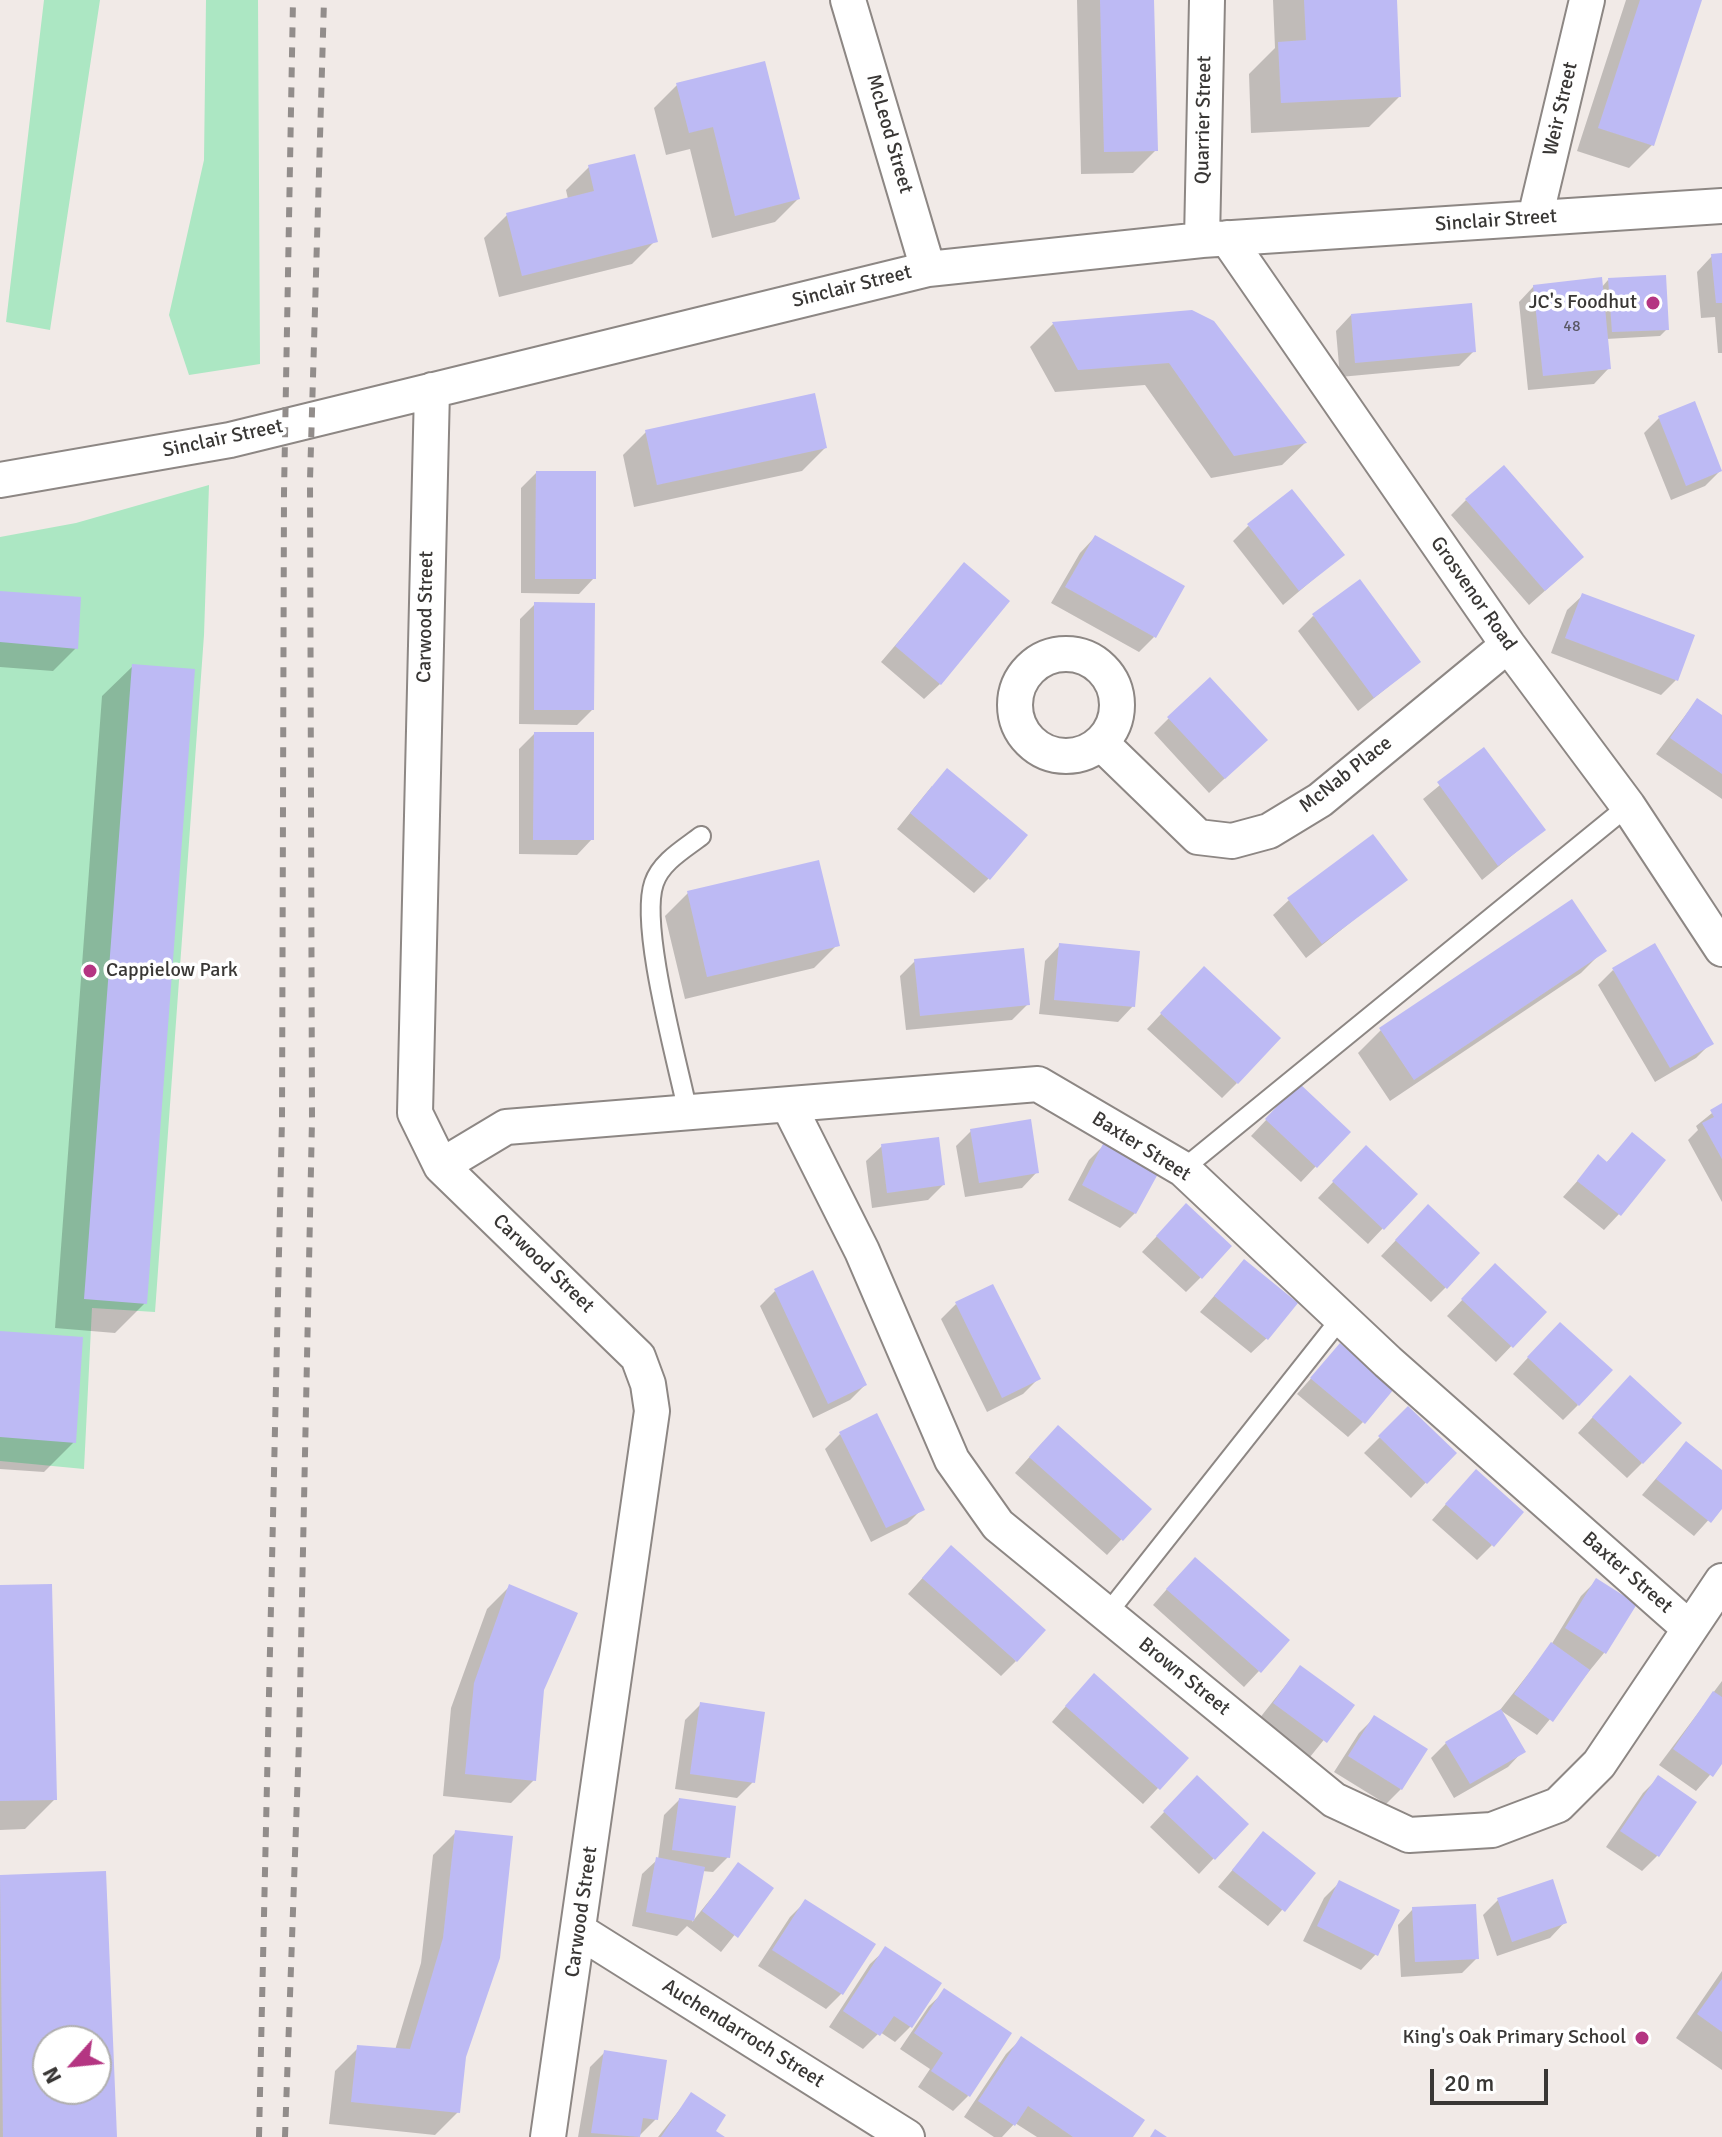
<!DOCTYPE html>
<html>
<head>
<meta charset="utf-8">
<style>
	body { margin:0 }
	#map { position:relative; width:1722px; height:2137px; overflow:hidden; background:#f1eae7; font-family:Signika,sans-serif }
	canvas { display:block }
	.north { position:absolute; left:32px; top:2025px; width:80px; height:80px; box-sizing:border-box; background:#fff; border:2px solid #b0afae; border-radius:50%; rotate:243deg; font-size:22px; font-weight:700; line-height:32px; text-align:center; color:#393735 }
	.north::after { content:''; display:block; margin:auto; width:28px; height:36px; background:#b43582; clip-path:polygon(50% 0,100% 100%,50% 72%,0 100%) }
	.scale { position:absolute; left:1430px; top:2069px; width:118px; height:36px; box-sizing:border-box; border:4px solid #393735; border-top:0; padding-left:10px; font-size:24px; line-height:28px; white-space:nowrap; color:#393735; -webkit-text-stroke:6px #fff; paint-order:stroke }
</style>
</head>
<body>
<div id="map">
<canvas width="1722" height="2137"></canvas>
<div class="north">N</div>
<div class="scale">20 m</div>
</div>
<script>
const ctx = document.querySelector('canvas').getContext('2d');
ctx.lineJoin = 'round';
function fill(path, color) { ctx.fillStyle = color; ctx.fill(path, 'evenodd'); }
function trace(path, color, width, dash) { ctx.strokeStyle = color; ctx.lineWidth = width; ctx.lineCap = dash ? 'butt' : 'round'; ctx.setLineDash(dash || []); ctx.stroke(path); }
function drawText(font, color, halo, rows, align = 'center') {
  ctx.font = font + ' Signika,sans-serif'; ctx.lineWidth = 7; ctx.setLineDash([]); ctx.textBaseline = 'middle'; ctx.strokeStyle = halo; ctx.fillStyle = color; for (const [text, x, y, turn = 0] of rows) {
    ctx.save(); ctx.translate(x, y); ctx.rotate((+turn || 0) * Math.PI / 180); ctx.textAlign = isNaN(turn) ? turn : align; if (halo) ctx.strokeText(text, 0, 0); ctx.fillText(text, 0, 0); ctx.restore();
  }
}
fill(new Path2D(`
	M44 0H100L50 330 6 322Z
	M206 0H258L260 364 189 375 169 315 204 160Z
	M209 485 204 635 155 1312 92 1308 84 1469 0 1461V537L76 523Z`), '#ace7c3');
fill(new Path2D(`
	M1077 0H1152L1156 150 1133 173 1081 174Z
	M1273 0H1395L1399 97 1369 127 1251 133 1249 74 1275 48Z
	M1626 0H1700L1652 145 1629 168 1577 151Z
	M677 85 798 199 775 222 712 238 690 149 666 155 654 108Z
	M589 167 655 241 632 264 499 297 484 238 507 215 568 199 566 190Z
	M1722 255V353H1718L1715 317 1701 318 1697 272 1712 256Z
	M1608 280 1667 329 1660 336 1606 339 1609 368 1594 384 1528 390 1519 302 1534 286 1601 288Z
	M1191 312 1305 443 1282 465 1211 478 1145 385 1055 392 1030 347 1053 324Z
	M1351 315 1474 351 1459 366 1340 377 1336 331Z
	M1659 418 1720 471 1705 486 1671 500 1644 433Z
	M646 432 825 448 802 471 634 507 623 455Z
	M536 473 594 578 579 594 521 593V488Z
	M1466 500 1566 572 1529 605 1451 515Z
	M1248 526 1342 555 1283 605 1233 541Z
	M1095 537 1154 637 1139 652 1051 603 1080 553Z
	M964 565 940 684 924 699 881 662Z
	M0 593 76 648 53 671 0 667Z
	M1583 595 1676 680 1661 695 1551 653 1567 610Z
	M535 604 592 710 577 725 519 724 520 619Z
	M1313 616 1419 662 1358 711 1298 631Z
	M133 666 145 1303 115 1333 55 1328 102 696Z
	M1697 700 1722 717V799L1656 754Z
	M1169 718 1250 755 1209 793 1154 733Z
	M534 734 592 839 577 855 519 854V749Z
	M1484 749 1543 830 1482 880 1423 799Z
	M932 786 989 878 974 893 897 829Z
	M1405 879 1306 958 1273 915 1289 900Z
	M688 893 837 945 814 968 685 999 665 916Z
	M1060 945 1133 1006 1118 1022 1039 1014 1045 961Z
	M1604 950 1581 973 1390 1101 1358 1053 1381 1030Z
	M915 961 1028 1004 1012 1020 906 1030 900 976Z
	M1613 970 1711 1043 1696 1058 1655 1082 1598 985Z
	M1189 984 1237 1083 1222 1098 1147 1029Z
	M1284 1101 1348 1132 1301 1182 1251 1136Z
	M1722 1105V1202L1688 1140 1698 1130 1696 1126Z
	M971 1131 1037 1172 1022 1188 965 1197 956 1146Z
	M1632 1135 1619 1214 1604 1230 1563 1197 1599 1157 1606 1163Z
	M1104 1145 1135 1213 1120 1228 1068 1200 1089 1160Z
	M882 1146 943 1185 928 1200 872 1208 866 1161Z
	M1351 1163 1415 1194 1368 1244 1318 1198Z
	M1171 1221 1201 1277 1186 1292 1142 1252Z
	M1413 1222 1446 1287 1431 1302 1381 1256Z
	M1244 1262 1267 1338 1251 1353 1200 1312Z
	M1480 1281 1544 1312 1496 1362 1447 1316Z
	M775 1291 865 1385 850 1400 813 1418 760 1306Z
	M956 1304 1038 1379 1023 1394 987 1412 941 1319Z
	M0 1333 74 1442 44 1472 0 1469Z
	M1545 1339 1578 1405 1563 1420 1513 1374Z
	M1340 1346 1363 1422 1348 1437 1297 1394Z
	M1615 1393 1642 1463 1627 1478 1578 1433Z
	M1408 1409 1454 1453 1411 1498 1364 1453Z
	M840 1434 922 1509 907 1524 871 1542 825 1449Z
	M1043 1442 1149 1509 1107 1555 1015 1473Z
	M1686 1443 1722 1472V1505L1694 1536 1642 1495Z
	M1461 1487 1492 1545 1477 1560 1432 1520Z
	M936 1563 1016 1661 1001 1676 908 1594Z
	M1180 1574 1287 1641 1244 1687 1153 1605Z
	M1596 1581 1604 1653 1537 1735 1500 1710 1551 1645 1581 1596Z
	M510 1586 542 1690 534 1780 511 1803 443 1796 451 1708 487 1609Z
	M0 1587 55 1799 25 1829 0 1830Z
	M1300 1667 1352 1705 1310 1757 1259 1719Z
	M1722 1681V1761L1696 1791 1659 1765Z
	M1079 1691 1186 1758 1143 1804 1052 1722Z
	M701 1704 753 1782 737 1798 675 1789 685 1720Z
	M1374 1718 1401 1789 1386 1804 1334 1772 1359 1733Z
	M1446 1743 1523 1751 1508 1767 1454 1798 1431 1758Z
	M1658 1778 1694 1802 1657 1856 1642 1871 1606 1847 1643 1793Z
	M1182 1793 1214 1858 1199 1874 1150 1827Z
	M679 1800 728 1857 713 1872 702 1871 692 1922 739 1864 771 1889 721 1952 687 1926 677 1936 632 1926 642 1874 658 1859 664 1815Z
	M456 1832 464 2056 458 2112 435 2135 329 2124 335 2071 358 2048 395 2050 421 1963 433 1855Z
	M1263 1834 1314 1873 1268 1926 1218 1887Z
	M104 1873 115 2137H0V1877ZM48 2041H96V2089H48Z
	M1340 1882 1376 1954 1361 1970 1303 1941 1324 1898Z
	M1498 1900 1565 1922 1550 1938 1497 1956 1483 1915Z
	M805 1902 873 1945 841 1994 826 2009 758 1966 790 1917Z
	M1413 1909 1477 1958 1462 1973 1401 1977 1398 1925Z
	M886 1949 939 1983 910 2027 895 2042 880 2032 863 2049 829 2027 870 1964Z
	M1722 1971V2070L1676 2038Z
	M945 1991 968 2096 953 2111 918 2087 930 2069 900 2049 929 2006Z
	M1021 2039 1131 2137H1037L1015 2123 1002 2137H994L964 2117 1006 2054Z
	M605 2052 656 2119 638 2137H578L590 2067Z
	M692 2094 713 2132 721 2137H658Z`), '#0003');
fill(new Path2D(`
	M1100 0H1154L1158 151 1104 152Z
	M1304 0H1397L1401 97 1281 103 1278 42 1306 40Z
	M1640 0H1702L1654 146 1598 128Z
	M765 61 800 199 735 216 713 127 689 133 676 83Z
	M635 154 658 242 522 276 506 213 594 191 588 165Z
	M1722 253V303H1716L1711 254Z
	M1666 275 1669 330 1612 332 1608 278Z
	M1602 277 1611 369 1543 376 1533 285Z
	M1472 303 1476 352 1355 363 1351 314Z
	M1192 310 1214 321 1307 443 1234 456 1169 363 1078 370 1052 322Z
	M815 393 827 448 657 485 645 430Z
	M1695 401 1722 471 1686 486 1658 416Z
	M1504 465 1584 557 1545 591 1465 499Z
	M536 471H596V579H535Z
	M1292 489 1345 555 1299 591 1247 524Z
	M1095 535 1185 586 1156 638 1065 587Z
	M964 562 1010 601 941 685 895 646Z
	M1360 579 1421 662 1374 698 1312 614Z
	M0 591 81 597 78 649 0 642Z
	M1582 593 1695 635 1678 681 1565 638Z
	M534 602 595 603 594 710H534Z
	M132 664 195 669 147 1304 84 1299Z
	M1210 677 1268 740 1225 779 1167 717Z
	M1697 698 1722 715V774L1670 738Z
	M534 732H594V840H533Z
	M1484 747 1546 830 1498 866 1437 782Z
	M947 768 1028 835 990 880 910 813Z
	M1373 834 1408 880 1322 944 1287 898Z
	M819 860 840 946 707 977 687 891Z
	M1572 899 1607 951 1414 1080 1379 1028Z
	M1059 943 1140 951 1135 1007 1054 1000Z
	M1655 943 1714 1044 1670 1068 1612 968Z
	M1024 948 1030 1005 920 1016 914 959Z
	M1204 966 1281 1038 1238 1084 1160 1013Z
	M1299 1083 1351 1132 1317 1168 1265 1119Z
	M1722 1103V1159L1702 1123 1714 1117 1710 1110Z
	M1031 1119 1039 1173 979 1183 970 1129Z
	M1632 1132 1666 1160 1621 1216 1577 1181 1598 1154 1607 1162Z
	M939 1137 945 1185 887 1193 881 1144Z
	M1104 1142 1159 1172 1136 1214 1082 1185Z
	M1366 1145 1418 1194 1384 1230 1332 1181Z
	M1186 1203 1232 1246 1202 1279 1156 1236Z
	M1428 1204 1480 1253 1447 1289 1395 1240Z
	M1244 1259 1298 1303 1268 1340 1214 1296Z
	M1495 1263 1547 1312 1513 1348 1461 1299Z
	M813 1270 867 1385 828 1404 774 1289Z
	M993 1284 1041 1379 1002 1398 955 1302Z
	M1560 1322 1613 1370 1579 1406 1527 1357Z
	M0 1331 83 1337 76 1443 0 1437Z
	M1340 1343 1394 1389 1365 1424 1310 1378Z
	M1630 1375 1682 1423 1643 1464 1592 1417Z
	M1408 1406 1457 1453 1427 1484 1378 1436Z
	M877 1413 925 1510 886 1528 839 1432Z
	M1058 1425 1152 1509 1123 1541 1029 1457Z
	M1686 1441 1722 1470V1509L1711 1523 1656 1479Z
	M1476 1469 1524 1512 1494 1547 1445 1504Z
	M951 1545 1046 1630 1017 1662 922 1578Z
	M1195 1557 1290 1640 1261 1673 1166 1589Z
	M1596 1578 1637 1604 1606 1654 1565 1628Z
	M52 1584 57 1800 0 1801V1585Z
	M509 1584 578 1613 544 1690 536 1781 465 1774 474 1683Z
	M1551 1642 1590 1670 1553 1722 1514 1694Z
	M1300 1665 1355 1705 1327 1743 1273 1703Z
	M1094 1673 1189 1758 1160 1790 1065 1706Z
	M1713 1691 1722 1697V1764L1713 1777 1673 1749Z
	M700 1702 765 1712 755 1783 690 1774Z
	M1501 1709 1526 1752 1470 1784 1445 1742Z
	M1374 1715 1428 1749 1402 1790 1348 1756Z
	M1197 1775 1249 1824 1215 1860 1163 1811Z
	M1658 1775 1697 1802 1659 1857 1620 1831Z
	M679 1798 736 1806 730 1858 672 1850Z
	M455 1830 513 1836 500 1958 466 2057 460 2113 351 2102 357 2045 410 2049 443 1938Z
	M1263 1831 1316 1873 1285 1912 1232 1870Z
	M656 1857 705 1867 694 1921 646 1912Z
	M738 1862 774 1888 738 1938 702 1911Z
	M106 1871 117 2137H3L0 1875ZM48 2041H96V2089H48Z
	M1553 1879 1567 1923 1512 1942 1497 1898Z
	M1339 1880 1400 1910 1378 1956 1317 1926Z
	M805 1899 876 1944 843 1995 772 1950Z
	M1476 1904 1479 1959 1415 1962 1412 1907Z
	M885 1946 942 1983 912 2028 894 2016 880 2036 843 2011Z
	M1722 1979V2032L1697 2014Z
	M944 1988 1012 2033 970 2097 931 2071 943 2053 914 2033Z
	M1021 2036 1145 2120 1133 2137H1073L1028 2106 1015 2126 978 2101Z
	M604 2050 667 2060 658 2120 643 2118 640 2137 591 2133Z
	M691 2092 726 2115 716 2131 725 2137H661Z
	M1155 2129 1167 2137H1150Z`), '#bdbaf4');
const service = new Path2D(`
	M688 1113C678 1064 639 926 654 883 661 862 684 849 701 836
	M1183 1169 1628 806
	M1107 1614 1341 1318`);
const minor = new Path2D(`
	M848 0 928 269
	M1535 218 1587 0
	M1227 238 1508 645 1628 806 1722 949
	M1202 240 1207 0
	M432 390 415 1113 441 1166 638 1357 648 1384 652 1411 548 2137
	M0 480 230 440 928 269 1202 240 1722 206
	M1015 705a51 51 0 1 1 102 0a51 51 0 1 1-102 0Z
	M1101 743 1198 837 1232 841 1269 831 1320 800 1508 645
	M789 1106 862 1251 952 1460 998 1525 1334 1800 1409 1835 1492 1830 1558 1805 1599 1764 1722 1581
	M441 1166 506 1127 1038 1084 1183 1169 1388 1362 1689 1628
	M579 1931 907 2137`);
trace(service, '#8d8784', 22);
trace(minor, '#8d8784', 38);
trace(service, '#fff', 18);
trace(minor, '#fff', 34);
trace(new Path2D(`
	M259 2137 282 1119 284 493 293 0
	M285 2137 299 1741 312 1120 310 480 324 0`), '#928d8b', 6, [10, 10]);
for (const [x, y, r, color] of [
	[1653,303,8,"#b43582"],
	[90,971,8,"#b43582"],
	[1642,2038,8,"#b43582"]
]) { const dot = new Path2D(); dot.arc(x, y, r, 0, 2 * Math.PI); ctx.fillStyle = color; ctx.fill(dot); trace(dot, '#fff', 3); }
drawText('16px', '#5a5865', null, [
	["48",1572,327]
]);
drawText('20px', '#393735', '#fff', [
	["Weir Street",1561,109,-77],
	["Quarrier Street",1204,120,-89],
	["McLeod Street",889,134,74],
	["Sinclair Street",1496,221,-4],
	["Sinclair Street",852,287,-14],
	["Sinclair Street",223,439,-12],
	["Grosvenor Road",1473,594,55],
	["Carwood Street",426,617,-89],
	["McNab Place",1346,775,-38],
	["Baxter Street",1141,1147,32],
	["Carwood Street",543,1264,44],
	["Baxter Street",1627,1573,41],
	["Brown Street",1184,1677,39],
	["Carwood Street",582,1912,-82],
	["Auchendarroch Street",743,2034,32]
]);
drawText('20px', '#393735', '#fff', [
	["JC's Foodhut",1637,303],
	["Cappielow Park",106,971,"left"],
	["King's Oak Primary School",1626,2038]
], 'right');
</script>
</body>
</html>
